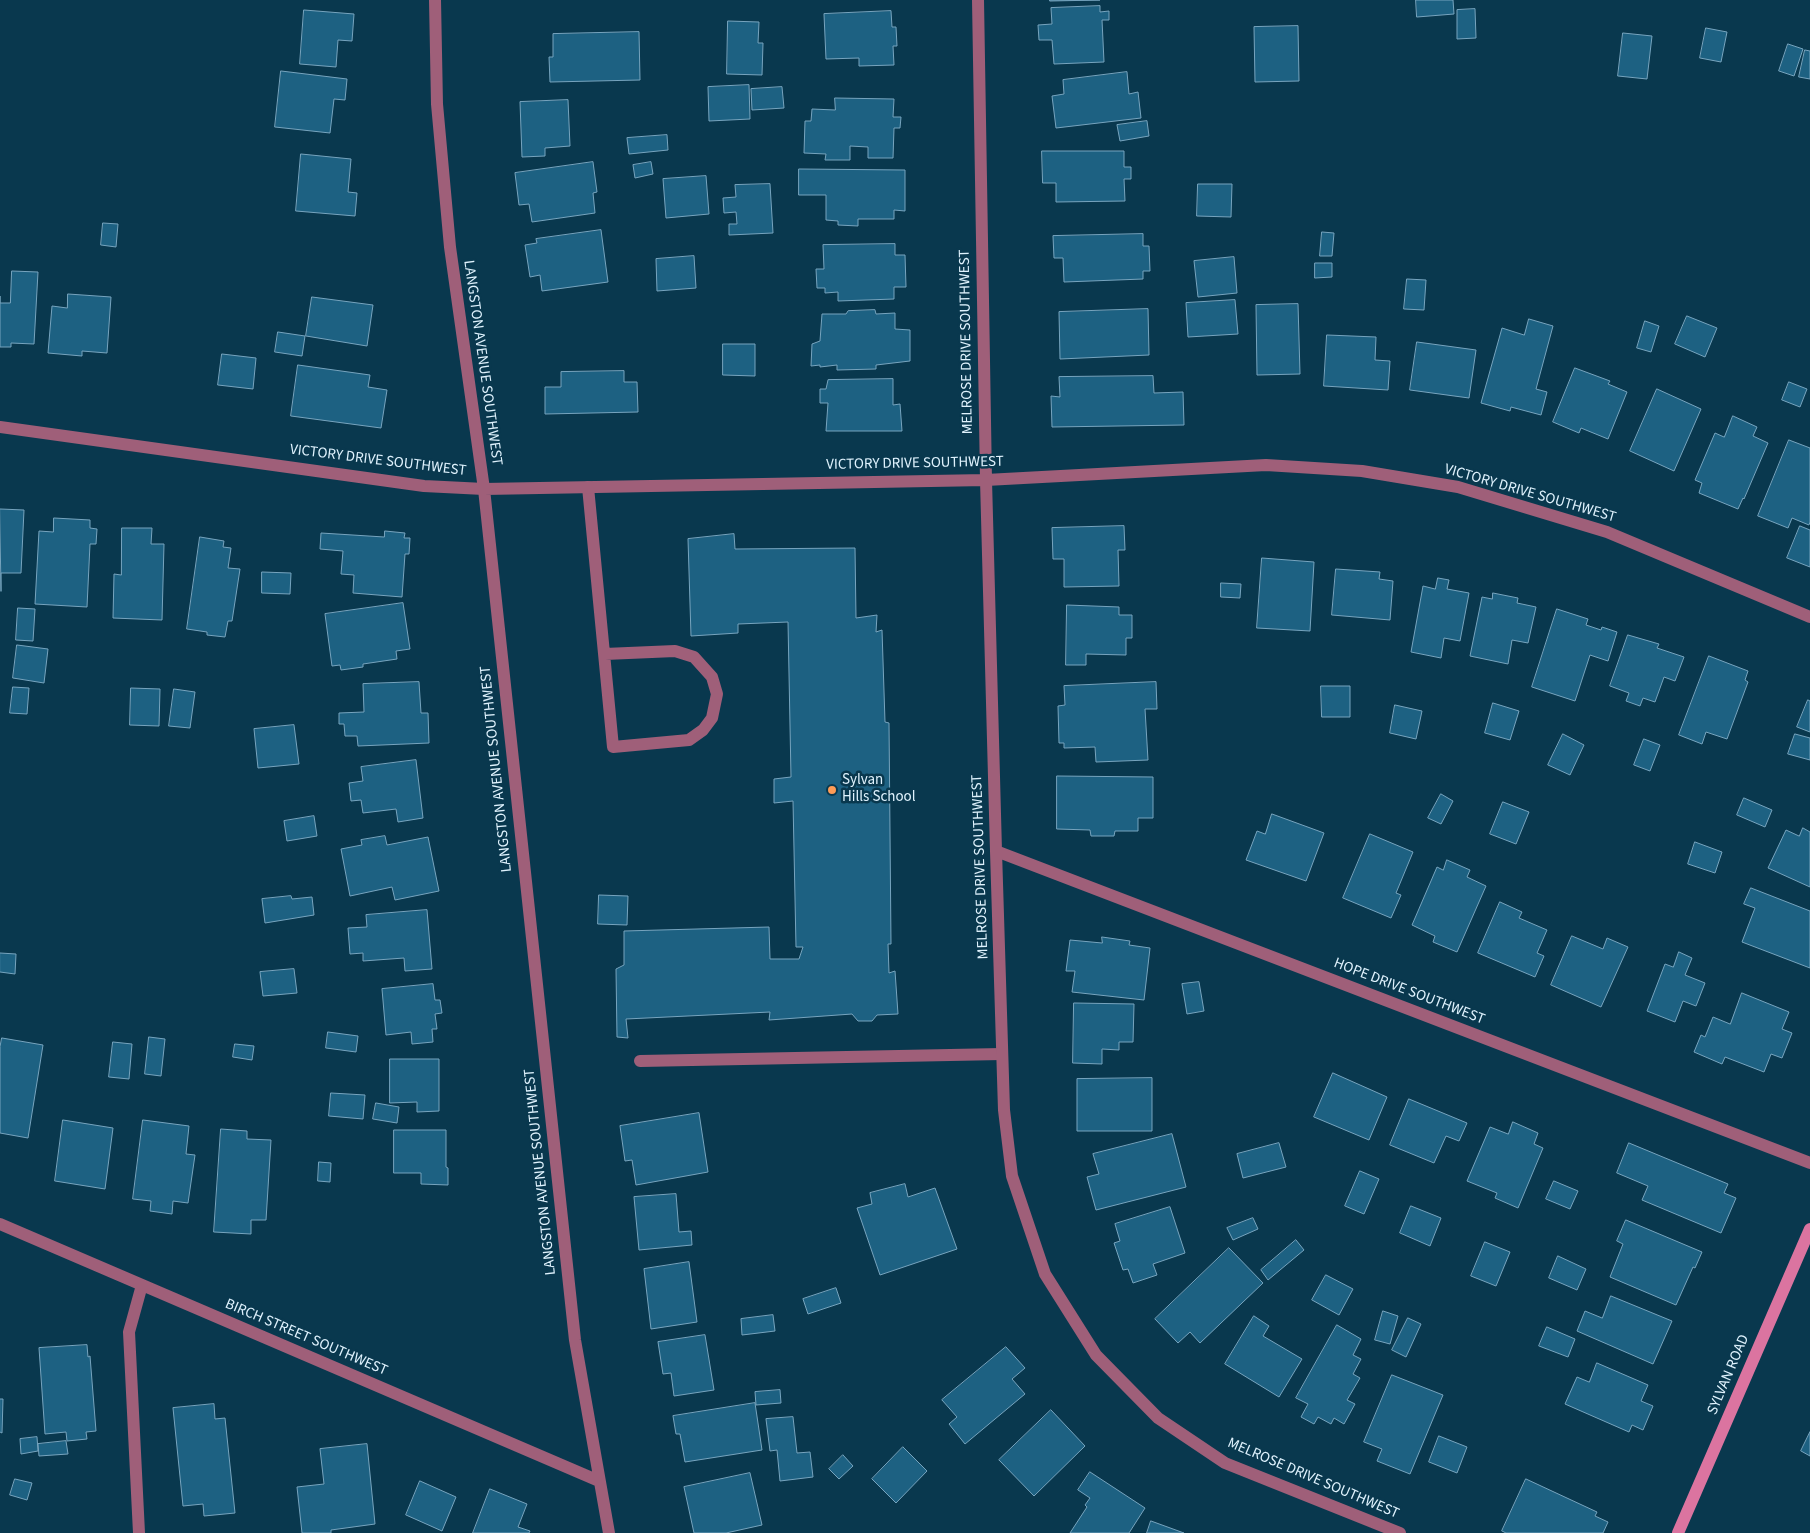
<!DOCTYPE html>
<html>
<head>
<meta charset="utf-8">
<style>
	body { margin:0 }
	canvas { display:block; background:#09384e }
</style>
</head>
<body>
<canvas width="1810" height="1533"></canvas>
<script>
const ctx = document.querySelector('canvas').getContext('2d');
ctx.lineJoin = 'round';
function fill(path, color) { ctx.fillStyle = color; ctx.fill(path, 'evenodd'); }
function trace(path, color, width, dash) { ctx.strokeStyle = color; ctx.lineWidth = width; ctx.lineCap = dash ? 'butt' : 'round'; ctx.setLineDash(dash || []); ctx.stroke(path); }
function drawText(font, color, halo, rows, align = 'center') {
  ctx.font = font + ' "Source Sans 3",sans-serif'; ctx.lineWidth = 5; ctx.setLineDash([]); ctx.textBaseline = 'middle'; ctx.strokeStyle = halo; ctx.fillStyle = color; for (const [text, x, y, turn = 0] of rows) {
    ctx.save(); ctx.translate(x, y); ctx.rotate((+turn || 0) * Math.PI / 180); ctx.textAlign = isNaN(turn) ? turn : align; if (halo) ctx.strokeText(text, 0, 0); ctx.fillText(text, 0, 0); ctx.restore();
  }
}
const building = new Path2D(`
	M1050 0H1100L1050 1Z
	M1416 0H1453L1454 14 1417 17Z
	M1100 6V12L1109 11V20H1102L1104 62 1054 64 1052 40H1039L1038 25 1052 24 1051 8Z
	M1475 9 1476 38 1457 39V10Z
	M304 10 354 14 352 41 338 40 336 67 300 64Z
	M891 11 892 27H896L897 46H893L894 65 859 66V58L826 59 824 14Z
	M728 21 759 22 758 43H763L762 75 727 74Z
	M1298 26 1299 81 1255 82 1254 27Z
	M1706 28 1727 32 1721 62 1700 58Z
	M639 32 640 80 550 82 549 57H553V34Z
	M1623 33 1652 36 1647 79 1618 76Z
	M1788 44 1803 49 1794 76 1779 71Z
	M1805 50 1810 51V79L1799 77Z
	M281 71 347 79 345 100 334 99 330 133 275 127Z
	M1127 72 1129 94 1138 92 1141 118 1056 128 1052 96 1064 94 1063 80Z
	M749 85 750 119 709 121 708 87Z
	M782 87 784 108 752 110 751 89Z
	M835 98 894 99 893 117H901L900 128H894L893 158H868V147L850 146V160H825L826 154 804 153 805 121H811L812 109 835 110Z
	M568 100 570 146 545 148V156L522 157 520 102Z
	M1147 121 1149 136 1120 141 1117 125Z
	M667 135 668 150 629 154 627 138Z
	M1042 151H1124V167H1131V179H1124L1125 201 1056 202V183H1043Z
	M301 154 351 159 348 192 357 193 355 216 296 211Z
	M593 162 597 192 593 193 595 213 532 222 529 204 519 205 515 173Z
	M651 162 653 174 635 178 633 165Z
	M799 169 905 170V211L894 210V219H858V226L838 225V221L826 220V195H799Z
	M706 176 709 214 666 218 663 179Z
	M770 184 773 233 729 235V224H737L736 212 724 213 723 198 736 197 735 185Z
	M1198 184H1232L1231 217 1197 216Z
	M103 223 118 224 116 247 101 245Z
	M601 230 608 282 542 291 540 275 530 277 525 245 537 243 536 239Z
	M1322 232 1334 233 1332 256H1320Z
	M1143 234V246H1149L1150 271H1143V279L1064 282 1063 258H1054L1053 236Z
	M895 244V255H905L906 287H894V299L838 301V292L825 293V288H817L816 269H824L823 245Z
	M694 256 696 288 657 291 656 259Z
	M1234 257 1237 293 1198 297 1194 261Z
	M1315 263H1332V277L1315 278Z
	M12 271 38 272 34 344 11 343V347H0V296V303H10Z
	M1407 279 1426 280 1424 310 1404 309Z
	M68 294 111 297 107 353 82 351V356L48 353 52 306 67 308Z
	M312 297 373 305 367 346 306 336Z
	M1235 300 1238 334 1188 337 1186 303Z
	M1298 304 1300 374 1257 375 1256 305Z
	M1148 309 1149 355 1060 359 1059 312Z
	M875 310 876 314 895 313V329L910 330V361L876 365V369L837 370V365L820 367V365L811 366 812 344 820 341 822 314H846L848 311Z
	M1687 316 1717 328 1705 357 1675 344Z
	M1529 319 1553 326 1536 389 1547 392 1541 415 1511 407 1510 411 1481 403 1502 328 1524 335Z
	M1645 321 1659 326 1651 352 1637 348Z
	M278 332 305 336 302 356 275 352Z
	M1327 335 1376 337 1375 360 1390 361 1388 390 1324 386Z
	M1417 342 1476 350 1469 398 1410 390Z
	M723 344H755V376L723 375Z
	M222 354 256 358 253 389 218 385Z
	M298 365 370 375 368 387 387 390 381 428 291 416Z
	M1575 368 1610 381 1608 384 1627 392 1608 439 1581 428 1579 433 1553 422Z
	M624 371V382H637L638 412 545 414V387H561V372Z
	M1153 376 1154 393 1183 392 1184 425 1052 427 1051 396 1060 397 1059 377Z
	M893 379V405L900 404 902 431H826L828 403H820V389H826L828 380Z
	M1789 382 1807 389 1800 407 1782 400Z
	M1657 389 1701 409 1674 471 1630 451Z
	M1733 416 1757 427 1753 436 1768 443 1744 499 1743 498 1738 509 1699 493 1702 483 1695 480 1715 433 1724 437Z
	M1789 440 1810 448V522L1809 525 1792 518 1788 528 1758 516Z
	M0 509 24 510 21 573H1V591Z
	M54 518 90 520V528L97 529 96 544H90L87 607 35 604 39 531 53 532Z
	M1124 526 1125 550H1118L1119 586 1064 587V559H1053L1052 528Z
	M1800 526 1810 530V567L1787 558Z
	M122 528H152L151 544H164L162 620 113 618 114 574 121 575Z
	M385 531 405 533 404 538H410L409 554H405L402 597 353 593 354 575 341 574 343 551 320 549 321 533 384 537Z
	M734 534 735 549 855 548 856 618 877 615 876 632 882 630 885 722 889 723 891 944H888L889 973 895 971 898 1014 877 1015 872 1021H858L852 1014 769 1020 770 1012 626 1019 628 1038 617 1037 616 969 624 965V931L769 927 770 959H799L803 947H796L793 801 774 803V779L791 777 788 622 738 624V633L691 636 688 539Z
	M200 537 224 541 223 547 231 548 228 568 240 569 232 621H228L225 637 207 635V632L187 629Z
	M1262 558 1314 562 1310 631 1257 628Z
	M1336 569 1380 572 1379 579 1393 581 1390 620 1332 615Z
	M262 572 291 573 290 594 262 593Z
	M1438 578 1449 580 1447 589 1469 593 1460 641 1444 638 1441 658 1411 652 1423 586 1435 589Z
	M1221 583 1241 584 1240 598 1221 597Z
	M1493 593 1518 598 1517 603 1536 607 1528 643 1512 640 1508 664 1470 656 1482 597 1492 599Z
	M403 603 410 649 396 651 397 659 363 664V667L341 670 340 665 332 666 325 614Z
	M1067 605 1119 607V615H1132V638H1126V655L1086 654V665H1066Z
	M18 608 35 609 33 641 16 640Z
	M1557 609 1588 619 1586 625 1601 630 1602 627 1617 632 1608 661 1590 655 1575 701 1532 687Z
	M1628 635 1659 644 1657 648 1684 657 1675 681 1664 677 1655 702 1643 698 1640 706 1626 701 1629 693 1610 686Z
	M17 645 48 649 44 683 13 678Z
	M1709 656 1748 671 1745 680 1748 682 1727 739 1706 732 1702 744 1679 735Z
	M419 682 421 713H428L429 743 358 746 357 736H345L344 724H339V713L364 712 363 684Z
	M1156 682 1157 709H1145L1148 760 1096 762 1095 747 1064 748V743H1059L1058 706 1065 705 1064 686Z
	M1321 686H1350V717H1322Z
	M13 687 29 688 27 714 10 713Z
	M131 688 160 689 159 726 130 725Z
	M174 689 195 692 190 728 169 726Z
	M1808 700 1810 701V732L1797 727Z
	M1493 703 1519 711 1510 740 1485 733Z
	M1395 705 1422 711 1416 739 1390 733Z
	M294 725 299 764 258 768 254 729Z
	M1563 734 1584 745 1570 775 1548 765Z
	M1795 734 1810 738V760L1788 754Z
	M1644 739 1660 745 1650 771 1634 765Z
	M416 760 423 818 398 822 396 809 363 813 361 800 351 801 349 783 363 781 361 767Z
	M1057 776 1153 777V818H1138V831H1115L1114 836H1091L1090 830 1057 829Z
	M1441 794 1453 801 1441 824 1428 818Z
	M1744 798 1772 810 1765 827 1737 815Z
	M1503 802 1529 812 1516 844 1490 834Z
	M1272 814 1324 833 1306 881 1246 860 1257 831 1265 834Z
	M314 816 317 836 287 841 284 821Z
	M1803 828 1810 832V887L1768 868 1786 830 1799 836Z
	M1370 834 1413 852 1396 893 1401 895 1391 918 1343 898Z
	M385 836 387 845 428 837 439 891 395 900 392 887 350 896 341 849 362 845 361 840Z
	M1695 842 1722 852 1715 873 1688 864Z
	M1447 860 1470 870 1467 877 1486 886 1457 952 1433 942 1435 936 1412 925 1437 867 1443 870Z
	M1751 888 1810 911V968L1742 942 1755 908 1744 904Z
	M599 895 628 896 627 925 598 924Z
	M291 896 292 899 312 897 314 915 265 923 262 899Z
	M1500 902 1522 912 1519 918 1547 930 1537 953 1544 956 1535 977 1478 953Z
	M427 910 432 969 405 971 404 958 363 961V953L350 954 348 928 367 927 366 915Z
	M1572 936 1603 949 1607 938 1628 947 1601 1007 1551 985Z
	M1102 937 1130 941 1129 945 1150 948 1144 1000 1072 992 1075 971H1066L1070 940 1102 943Z
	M1679 952 1692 958 1685 975 1705 983 1696 1006 1683 1001 1675 1022 1647 1011 1665 964 1673 967Z
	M0 953 16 954 15 974 0 972Z
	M294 969 297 993 263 996 260 972Z
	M1199 982 1204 1011 1187 1014 1182 984Z
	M433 984 435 1000H440L442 1013 435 1014 437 1029H432L433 1042 412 1044 411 1032 386 1035 382 989Z
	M1742 993 1789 1012 1782 1029 1792 1033 1782 1058 1771 1054 1764 1072 1725 1057 1722 1064 1694 1052 1701 1035 1705 1037 1713 1017 1730 1024Z
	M1074 1003 1134 1004 1133 1042H1119V1050L1102 1049V1064L1073 1063Z
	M328 1032 358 1036 356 1052 326 1048Z
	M149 1037 165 1039 161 1076 145 1074Z
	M2 1038 43 1045 28 1138 0 1133V1047Z
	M113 1042 132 1044 129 1079 109 1077Z
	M235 1044 254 1046 252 1060 233 1057Z
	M390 1059H439V1111L417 1112V1102L390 1103Z
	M1333 1073 1387 1097 1369 1140 1314 1117Z
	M1152 1078V1131H1077V1079Z
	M331 1093 365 1095 363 1119 329 1116Z
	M1409 1099 1467 1123 1459 1141 1446 1136 1434 1163 1390 1145Z
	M376 1103 399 1107 397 1123 373 1119Z
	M699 1113 708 1172 636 1185 632 1160 625 1161 620 1126Z
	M63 1120 113 1128 105 1189 55 1181Z
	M143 1120 189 1126 186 1154 195 1155 188 1203 173 1201 172 1214 150 1211 151 1201 133 1199Z
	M1513 1122 1538 1133 1534 1144 1543 1148 1518 1208 1495 1198 1497 1193 1467 1181 1490 1127 1508 1134Z
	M221 1129 247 1131V1139L271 1140 266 1220H251V1234L214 1232Z
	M394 1130H446V1167L448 1168V1185L421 1184V1173H394Z
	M1172 1134 1186 1187 1096 1210 1087 1177 1099 1174 1093 1154Z
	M1279 1143 1286 1167 1243 1178 1237 1154Z
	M1629 1143 1728 1184 1724 1193 1736 1198 1721 1233 1642 1200 1648 1186 1617 1173Z
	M319 1162 331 1163 330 1182 318 1181Z
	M1360 1171 1379 1179 1364 1214 1345 1206Z
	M1554 1181 1578 1191 1570 1209 1546 1199Z
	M905 1184 908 1197 935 1188 957 1249 880 1275 857 1208 872 1204 870 1193Z
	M676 1194 679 1232 691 1231 692 1245 639 1250 634 1197Z
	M1411 1206 1441 1218 1430 1246 1400 1233Z
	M1170 1207 1185 1253 1153 1264 1157 1275 1133 1283 1128 1269 1123 1270 1114 1243 1120 1241 1115 1224Z
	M1253 1218 1258 1229 1233 1240 1227 1228Z
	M1626 1220 1702 1252 1695 1268 1693 1267 1676 1305 1610 1277 1623 1244 1617 1241Z
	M1296 1240 1304 1250 1268 1280 1261 1270Z
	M1485 1242 1510 1252 1496 1286 1471 1276Z
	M1229 1248 1263 1283 1200 1343 1190 1332 1178 1343 1155 1319Z
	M1558 1256 1586 1269 1577 1290 1549 1278Z
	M689 1262 697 1322 651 1329 644 1269Z
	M1326 1275 1353 1289 1339 1315 1312 1300Z
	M836 1288 841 1303 808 1314 803 1299Z
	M1611 1296 1672 1321 1653 1364 1577 1331 1585 1311 1602 1318Z
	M1383 1311 1398 1316 1390 1344 1375 1340Z
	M773 1315 775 1331 742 1335 741 1319Z
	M1254 1316 1269 1326 1263 1336 1302 1359 1279 1397 1225 1364Z
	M1408 1318 1421 1324 1406 1357 1392 1350Z
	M1337 1325 1361 1339 1353 1355 1361 1359 1353 1374 1360 1378 1347 1400 1355 1404 1344 1424 1334 1418 1331 1424 1318 1417 1314 1424 1301 1417 1308 1404 1296 1398Z
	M1547 1327 1575 1339 1568 1357 1539 1346Z
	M705 1335 714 1390 674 1396 671 1373 663 1374 658 1342Z
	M87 1345 88 1357 90 1356 96 1431 86 1432 87 1439 67 1441 66 1432 45 1434 39 1348Z
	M1006 1347 1025 1368 1012 1379 1025 1394 965 1444 949 1424 957 1417 942 1400Z
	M1597 1363 1648 1385 1641 1401 1653 1406 1643 1430 1632 1425 1629 1432 1565 1404 1577 1377 1589 1382Z
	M1392 1375 1443 1395 1410 1474 1377 1461 1382 1449 1364 1442Z
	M780 1390 781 1403 756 1405 755 1392Z
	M0 1399H3L2 1433 0 1432Z
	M755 1403 762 1450 685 1462 680 1434H676L673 1416Z
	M214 1404 215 1419 225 1418 235 1513 204 1516 203 1504 183 1506 173 1408Z
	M1051 1410 1085 1446 1034 1496 999 1460Z
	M793 1417 797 1453 810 1452 813 1477 780 1481 777 1450 770 1451 766 1419Z
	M1810 1432V1456L1801 1451Z
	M1439 1436 1467 1447 1457 1473 1429 1462Z
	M37 1437 38 1451 21 1454 20 1439Z
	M66 1441 68 1454 39 1456 38 1444Z
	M367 1444 375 1524 331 1530V1533H302L297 1487 324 1484 320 1449Z
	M903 1447 927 1471 896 1503 872 1479Z
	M843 1455 853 1466 839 1479 829 1469Z
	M1090 1472 1145 1508 1129 1533H1070L1087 1507 1085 1505 1090 1498 1078 1490Z
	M750 1473 762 1525 726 1533H694L684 1487Z
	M15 1479 32 1483 27 1500 10 1495Z
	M1526 1479 1597 1512 1595 1516 1608 1522 1603 1533H1506L1502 1531Z
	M420 1481 456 1497 442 1531 406 1515Z
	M490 1489 527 1504 518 1527 530 1531 529 1533H473Z
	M1151 1521 1184 1533H1147Z`);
fill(building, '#1d6182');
trace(building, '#77a4be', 1);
trace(new Path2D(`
	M588 487 613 747 689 740 703 730 712 718 717 694 712 677 694 657 675 651 605 654
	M640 1061 1002 1054`), '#9f5f79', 12);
trace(new Path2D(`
	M435 0 437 104 450 247 484 489 575 1340 609 1533
	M978 0 986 480 996 851 1004 1110 1012 1176 1045 1274 1096 1355 1158 1418 1225 1463 1400 1533
	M0 427 424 486 484 489 986 480 1266 465 1362 471 1458 487 1607 532 1810 617
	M996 851 1810 1163
	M0 1224 599 1481
	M139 1533 129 1332 142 1285`), '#9f5f79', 12);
trace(new Path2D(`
	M1678 1533 1810 1229`), '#db74a0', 12);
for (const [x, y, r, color] of [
	[832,790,5,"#fe9c57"]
]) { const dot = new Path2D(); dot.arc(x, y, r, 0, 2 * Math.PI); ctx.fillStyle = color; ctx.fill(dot); trace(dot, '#09384e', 2); }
drawText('15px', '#dff2fd', '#09384e', [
	["MELROSE DRIVE SOUTHWEST",967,342,-91],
	["LANGSTON AVENUE SOUTHWEST",482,363,82],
	["VICTORY DRIVE SOUTHWEST",378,461,7],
	["VICTORY DRIVE SOUTHWEST",915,464,-1],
	["VICTORY DRIVE SOUTHWEST",1530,494,16],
	["LANGSTON AVENUE SOUTHWEST",497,769,-96],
	["MELROSE DRIVE SOUTHWEST",981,867,-92],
	["HOPE DRIVE SOUTHWEST",1409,992,21],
	["LANGSTON AVENUE SOUTHWEST",541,1172,-96],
	["BIRCH STREET SOUTHWEST",306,1338,23],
	["SYLVAN ROAD",1729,1375,-67],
	["MELROSE DRIVE SOUTHWEST",1313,1479,23]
]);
drawText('15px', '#dff2fd', '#09384e', [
	["Sylvan",842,781],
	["Hills School",842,798]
], 'left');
</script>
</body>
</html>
